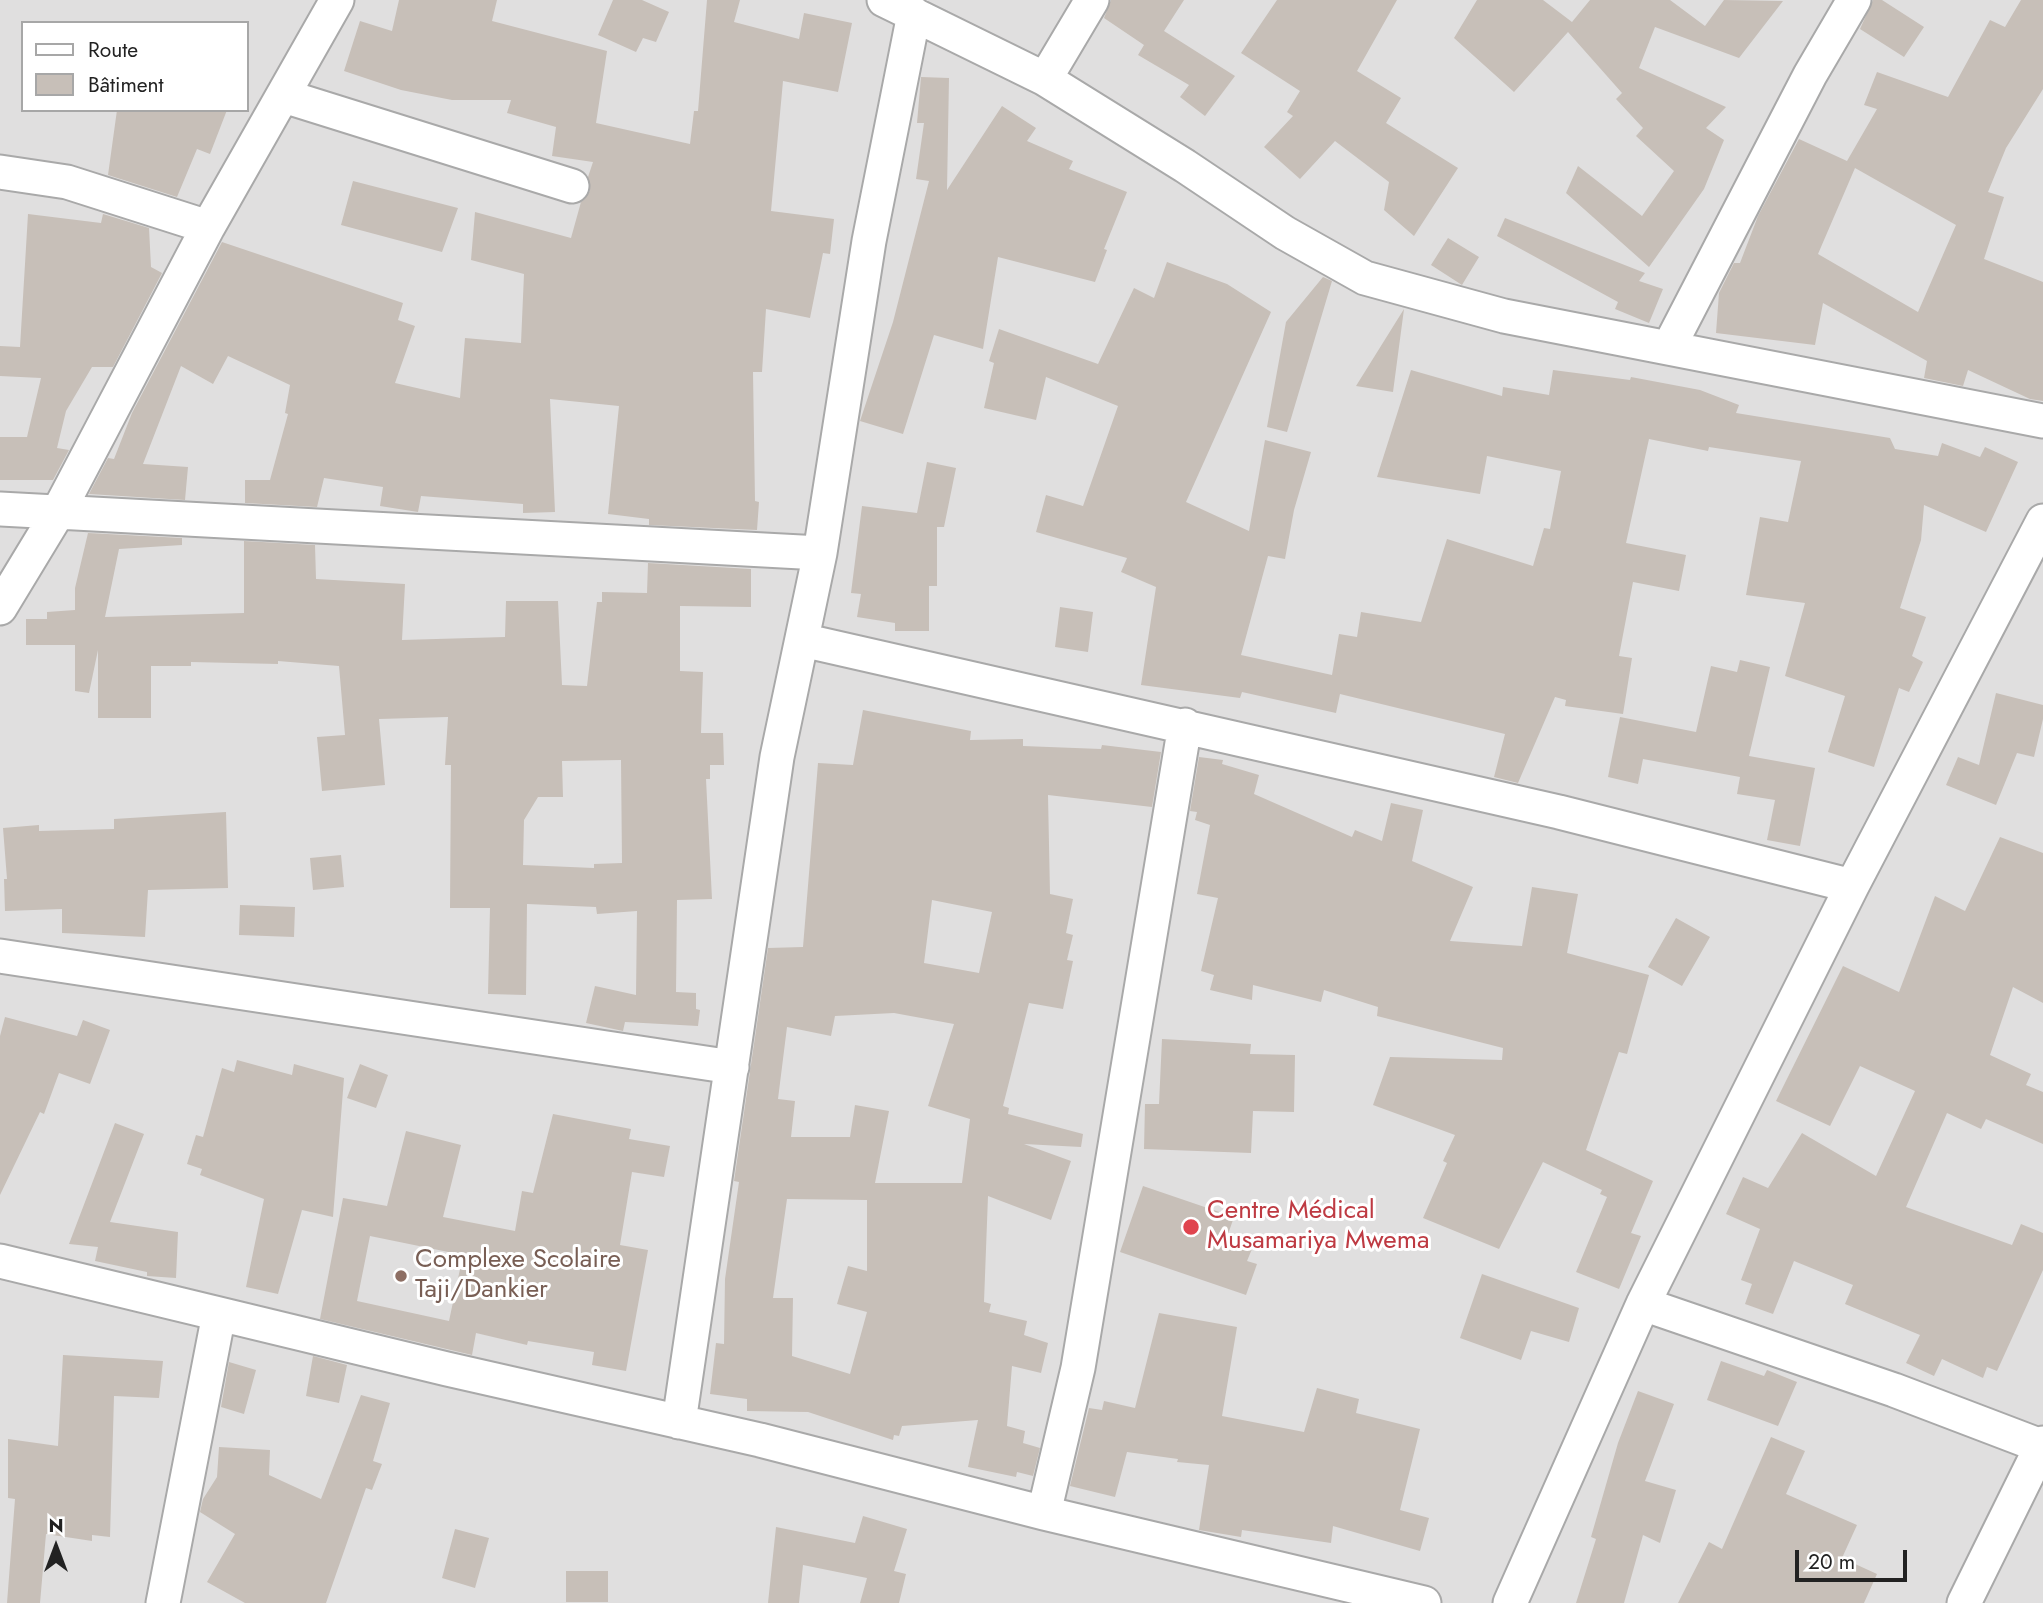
<!DOCTYPE html>
<html>
<head>
<meta charset="utf-8">
<style>
	body { margin:0 }
	#map { position:relative; width:2043px; height:1603px; overflow:hidden; background:#f2efe9; font-family:Jost,sans-serif }
	canvas { display:block }
	.legend { position:absolute; left:21px; top:21px; width:228px; height:91px; box-sizing:border-box; background:#fff; border:2px solid #a7a7a7; margin:0; padding:9px 12px; list-style:none; font-size:21px; color:#222 }
	.legend li { display:flex; align-items:center; gap:14px; height:35px }
	.legend b { width:35px; border:2px solid #a7a7a7 }
	.north { position:absolute; left:21px; top:1512px; width:70px; height:70px; -webkit-text-stroke:5px #fff; paint-order:stroke; rotate:0deg; font-size:19px; font-weight:700; line-height:28px; text-align:center; color:#222 }
	.north::after { content:''; display:block; margin:auto; width:24px; height:32px; background:#222; clip-path:polygon(50% 0,100% 100%,50% 72%,0 100%) }
	.scale { position:absolute; left:1795px; top:1550px; width:112px; height:32px; box-sizing:border-box; border:4px solid #222; border-top:0; padding-left:9px; font-size:21px; line-height:24px; white-space:nowrap; color:#222; -webkit-text-stroke:5px #fff; paint-order:stroke }
</style>
</head>
<body>
<div id="map">
<canvas width="2043" height="1603"></canvas>
<ul class="legend">
<li><b style="height:9px;background:#fff"></b>Route</li>
<li><b style="height:19px;background:#c7bfb8"></b>Bâtiment</li>
</ul>
<div class="north">N</div>
<div class="scale">20 m</div>
</div>
<script>
const ctx = document.querySelector('canvas').getContext('2d');
ctx.lineJoin = 'round';
function fill(path, color) { ctx.fillStyle = color; ctx.fill(path, 'evenodd'); }
function trace(path, color, width, dash) { ctx.strokeStyle = color; ctx.lineWidth = width; ctx.lineCap = dash ? 'butt' : 'round'; ctx.setLineDash(dash || []); ctx.stroke(path); }
function drawText(font, color, halo, rows, align = 'center') {
  ctx.font = font + ' Jost,sans-serif'; ctx.lineWidth = 6; ctx.setLineDash([]); ctx.textBaseline = 'middle'; ctx.strokeStyle = halo; ctx.fillStyle = color; for (const [text, x, y, turn = 0] of rows) {
    ctx.save(); ctx.translate(x, y); ctx.rotate((+turn || 0) * Math.PI / 180); ctx.textAlign = isNaN(turn) ? turn : align; if (halo) ctx.strokeText(text, 0, 0); ctx.fillText(text, 0, 0); ctx.restore();
  }
}
fill(new Path2D(`
	M0 0H2043V1603H0ZM23 23H247V110H23Z`), '#e0dfdf');
fill(new Path2D(`
	M399 0H497L492 21 607 51 596 123 690 144 694 111H698L707 0H740L734 22 799 39 804 13 852 23 838 92 783 81 771 211 834 219 830 254 823 253 810 318 766 309 762 372H753L755 501 759 502 757 530 649 525V519L608 514 619 406 550 399 555 512 523 513V504L421 496 418 512 380 506 383 487 324 478 317 507 245 503V480H270L288 414 285 413 290 385 228 356 213 384 181 366 143 464 188 467 185 500 89 494 108 458 114 459 132 413 222 242 403 303 398 320 415 326 395 383 460 398 465 338 521 343 524 274 471 260 475 212 571 238 581 202 590 191 588 177 593 162 552 156 556 127 507 113 511 100H452L401 90 344 71 360 21 392 31Z
	M613 0H642L669 12 656 42 643 38 636 52 598 35Z
	M1111 0H1184L1164 31 1235 76 1205 116 1180 97 1189 85 1138 55 1144 45 1104 18Z
	M1277 0H1397L1357 71 1401 98 1386 123 1458 168 1414 236 1384 210 1389 182 1335 141 1300 179 1264 147 1293 116 1287 112 1300 91 1241 53Z
	M1477 0H1543L1572 22 1590 0H1670L1705 26 1724 0 1783 1 1739 58 1655 27 1639 68 1726 107 1706 128 1724 140 1704 189 1649 267 1566 193 1578 166 1642 216 1674 171 1636 136 1643 128 1616 99 1622 93 1568 32 1514 92 1454 38Z
	M1873 0H1882L1924 27 1904 57 1860 29Z
	M2021 0H2043V89L2006 148 1988 192 2004 197 1984 259 2043 282V401L2030 399 1968 370 1963 386 1924 378 1927 361 1823 303 1815 345 1716 333 1719 293 1734 263H1740L1758 216 1799 139 1847 161 1877 109 1864 105 1877 72 1948 97 1990 20 2005 27ZM1855 168 1956 225 1918 312 1818 254Z
	M921 77 949 78 947 190 1002 106 1036 128 1027 141 1073 161 1069 169 1127 192 1104 249 1107 250 1095 282 998 257 983 349 934 335 903 434 860 421 893 322 929 181 916 179 924 123H917Z
	M117 110H227L210 154 197 149 177 197 108 175Z
	M353 181 458 208 442 252 341 225Z
	M28 214 101 223 103 214 149 228 151 267 162 273 113 367H92L66 411 57 448 69 450 53 480H0V437H27L41 378 0 376V346L20 347Z
	M1505 218 1645 273 1639 281 1663 289 1649 323 1615 309 1618 302 1497 236Z
	M1448 238 1479 257 1462 285 1431 265Z
	M1167 262 1227 284 1271 312 1186 502 1249 531 1265 440 1311 452 1294 510 1285 559 1268 556 1241 655 1332 675 1339 634 1357 637 1361 612 1421 622 1447 539 1533 566 1544 528 1550 529 1561 471 1487 456 1480 494 1377 477 1411 370 1502 396 1503 387 1549 395 1553 370 1630 380 1631 377 1700 390 1739 405 1736 413 1890 438 1895 449 1938 456 1942 443 1980 457 1985 447 2018 462 1986 532 1924 505 1921 540 1900 608 1926 617 1912 656 1923 662 1909 692 1899 688 1874 767 1828 752 1845 696 1785 676 1805 603 1746 595 1760 517 1788 522 1801 461 1709 447 1708 451 1649 439 1626 543 1686 555 1679 591 1633 582 1619 656 1632 658 1623 714 1565 706 1566 700 1555 697 1518 783 1494 777 1505 734 1340 694 1336 713 1242 692 1240 698 1141 685 1156 587 1121 572 1127 558 1036 532 1046 495 1083 506 1118 406 1046 377 1036 420 984 408 994 363 989 361 999 329 1098 364 1134 288 1154 298Z
	M1323 277 1332 281 1287 432 1267 427 1286 322Z
	M1404 309 1393 392 1356 386Z
	M927 462 956 468 944 527H937V586H929V631H895V623L857 617 861 594 851 593 862 506 917 513Z
	M88 533 182 538V545L119 549 105 617 244 613V541L315 545 316 579 405 584 402 640 505 637 506 601H558L562 685 587 686 597 602H602V592L647 593 648 563 751 569V607L680 606V671L703 672 701 733H723L724 765H710V779H706L712 899 677 900 676 992 696 993V1009L700 1010 698 1026 625 1022 623 1031 586 1023 595 986 636 995 637 911 597 914 596 907 527 904 526 995 488 994 490 908H450L451 765H445L448 717 379 719 385 785 322 791 317 737 345 735 339 666 278 661V664L191 662V666H151V718H98V650L89 693 75 691V645H26V619H47V612L75 610V588ZM621 760 622 863 594 864V868L523 865 524 820 538 797H563L562 761Z
	M1060 607 1093 612 1088 652 1055 647Z
	M1740 660 1770 667 1749 756 1815 768 1800 846 1767 840 1775 800 1737 794 1740 777 1643 759 1638 784 1608 777 1620 717 1696 732 1711 666 1737 672Z
	M1996 693 2043 705V719L2034 757 2017 753 1996 805 1946 785 1958 757 1979 765Z
	M863 710 971 731 970 740 1023 739V746L1101 749 1102 745 1161 752 1152 807 1048 795 1050 894 1073 899 1066 933 1073 935 1067 960 1073 961 1063 1009 1029 1003 1003 1106 1009 1108 1008 1114 1083 1134 1081 1147 1024 1144 1071 1161 1051 1220 988 1196 984 1302 991 1304 989 1312 1027 1321 1024 1335 1048 1343 1041 1373 1012 1366 1007 1426 1025 1431 1023 1443 1040 1448 1033 1476 1017 1472 1016 1477 968 1467 978 1420 902 1426 899 1436 894 1435 893 1440 808 1412 747 1411V1399L710 1394 716 1343 724 1344 725 1279 739 1182 734 1181 768 948 803 947 818 763 853 765ZM932 900 992 912 979 973 924 963ZM894 1013 954 1024 928 1106 970 1119 962 1183H875L889 1111 855 1105 850 1137H791L795 1101 778 1099 787 1027 831 1036 835 1016ZM787 1199 867 1200V1271L848 1266 837 1304 867 1312 850 1374 792 1356 793 1298H773Z
	M1199 757 1223 760 1222 764 1259 775 1254 794 1352 837 1355 830 1382 841 1391 803 1423 810 1412 861 1473 887 1450 941 1522 946 1532 887 1578 894 1567 953 1649 975 1627 1054 1619 1052 1586 1150 1653 1181 1631 1233 1641 1236 1619 1289 1576 1272 1607 1197 1600 1194 1602 1190 1543 1162 1499 1249 1423 1218 1447 1163 1443 1161 1455 1135 1373 1105 1390 1057 1502 1060 1503 1048 1377 1016 1378 1007 1324 990 1321 1002 1253 985 1252 1000 1210 990 1214 975 1201 971 1218 898 1197 894 1210 825 1195 820 1197 812 1190 811Z
	M226 812 228 888 148 890 145 937 62 933V909L5 911 4 879H7L3 828 39 825V831L114 829V819Z
	M2000 837 2043 853V1003L2013 987 1990 1055 2031 1074 2026 1085 2043 1092V1144L1986 1119 1981 1129 1947 1113 1906 1207 2012 1245 2021 1224 2043 1233V1270L1997 1371 1987 1367 1983 1378 1942 1359 1934 1376 1906 1363 1920 1335 1845 1304 1853 1285 1794 1261 1773 1314 1745 1304 1752 1284 1741 1280 1760 1229 1726 1214 1743 1177 1768 1188 1802 1133 1876 1176 1915 1091 1860 1066 1830 1126 1776 1101 1843 966 1899 992 1935 896 1965 911Z
	M341 855 344 887 313 890 310 858Z
	M240 905 295 907 294 937 239 935Z
	M1676 918 1710 937 1682 986 1648 967Z
	M5 1017 77 1036 83 1020 110 1030 90 1084 59 1073 44 1114 40 1112 0 1195V1036Z
	M1162 1039 1251 1044 1250 1054 1295 1055 1294 1112 1253 1111 1251 1153 1144 1149 1145 1104H1159Z
	M237 1060 292 1075 294 1064 344 1078 333 1217 302 1210 278 1294 246 1287 264 1199 200 1175 202 1169 187 1164 196 1135 203 1137 222 1068 234 1072Z
	M360 1064 388 1075 376 1108 347 1098Z
	M553 1114 631 1129 629 1139 670 1146 664 1177 632 1172 620 1245 648 1250 626 1371 592 1365 594 1352 528 1341 527 1345 476 1333 472 1355 320 1319 343 1198 387 1206 406 1131 461 1145 443 1217 515 1231 522 1191 533 1193ZM370 1236 463 1255 449 1321 357 1301Z
	M115 1123 144 1134 110 1222 178 1232 176 1278 147 1276V1272L95 1261 98 1247 69 1244Z
	M1143 1186 1234 1217 1226 1240 1252 1249 1247 1261 1257 1264 1246 1295 1120 1252Z
	M1482 1274 1579 1308 1569 1342 1531 1331 1521 1360 1460 1338Z
	M1159 1313 1237 1327 1222 1416 1304 1432 1317 1388 1359 1399 1356 1413 1420 1429 1400 1510 1429 1518 1420 1551 1333 1526 1331 1543 1242 1530 1241 1537 1199 1530 1209 1465 1177 1462 1178 1459 1127 1452 1115 1497 1070 1486 1089 1408 1102 1410 1104 1401 1135 1408Z
	M63 1355 163 1361 159 1398 114 1396 110 1537 92 1535V1541L46 1534 40 1603H7L15 1499 8 1498V1439L58 1446Z
	M313 1356 347 1365 339 1403 306 1396Z
	M1721 1361 1764 1376 1767 1370 1797 1382 1778 1426 1707 1400Z
	M229 1362 256 1370 244 1414 221 1407Z
	M1638 1391 1674 1404 1645 1481 1676 1490 1660 1543 1643 1535 1624 1603H1576L1596 1539 1591 1537 1618 1443Z
	M361 1395 390 1403 373 1461 382 1464 372 1490 366 1488 326 1603H245L207 1582 235 1534 200 1512 203 1499 217 1477 219 1447 270 1450 269 1475 321 1499Z
	M1771 1437 1805 1451 1786 1494 1857 1525 1842 1558 1877 1574 1864 1603H1678L1709 1542 1722 1549Z
	M863 1516 907 1529 894 1571 906 1574 899 1603H860L867 1578 803 1565 799 1603H768L776 1527 855 1543Z
	M455 1529 489 1538 475 1588 442 1578Z
	M566 1571H608V1602H566Z`), '#c7bfb8');
const minor = new Path2D(`
	M884 0 1045 79 1185 166 1285 233 1365 278 1504 316 2043 421
	M1045 79 1092 0
	M284 96 572 186
	M0 172 67 182 208 227
	M1669 347 1810 75 1854 0
	M0 509 820 553
	M0 608 57 514 208 227 337 0
	M802 640 1559 812 1852 886
	M0 956 732 1067
	M0 1261 447 1369 760 1440 1044 1513 1424 1603
	M1643 1304 1894 1390 2041 1446
	M679 1422 777 757 820 553 869 241 914 14
	M1044 1513 1078 1368 1185 725
	M163 1603 219 1314
	M1510 1603 1643 1304 1852 886 2043 521
	M1964 1603 2043 1443`);
trace(minor, '#a9a9a9', 37);
trace(minor, '#fff', 33);
for (const [x, y, r, color] of [
	[1191,1227,9,"#e0444e"],
	[401,1276,7,"#8d6e63"]
]) { const dot = new Path2D(); dot.arc(x, y, r, 0, 2 * Math.PI); ctx.fillStyle = color; ctx.fill(dot); trace(dot, '#fff', 2.5); }
drawText('26px', '#be3a42', '#fff', [
	["Centre Médical",1207,1212],
	["Musamariya Mwema",1207,1242]
], 'left');
drawText('26px', '#785e54', '#fff', [
	["Complexe Scolaire",415,1261],
	["Taji/Dankier",415,1291]
], 'left');
</script>
</body>
</html>
